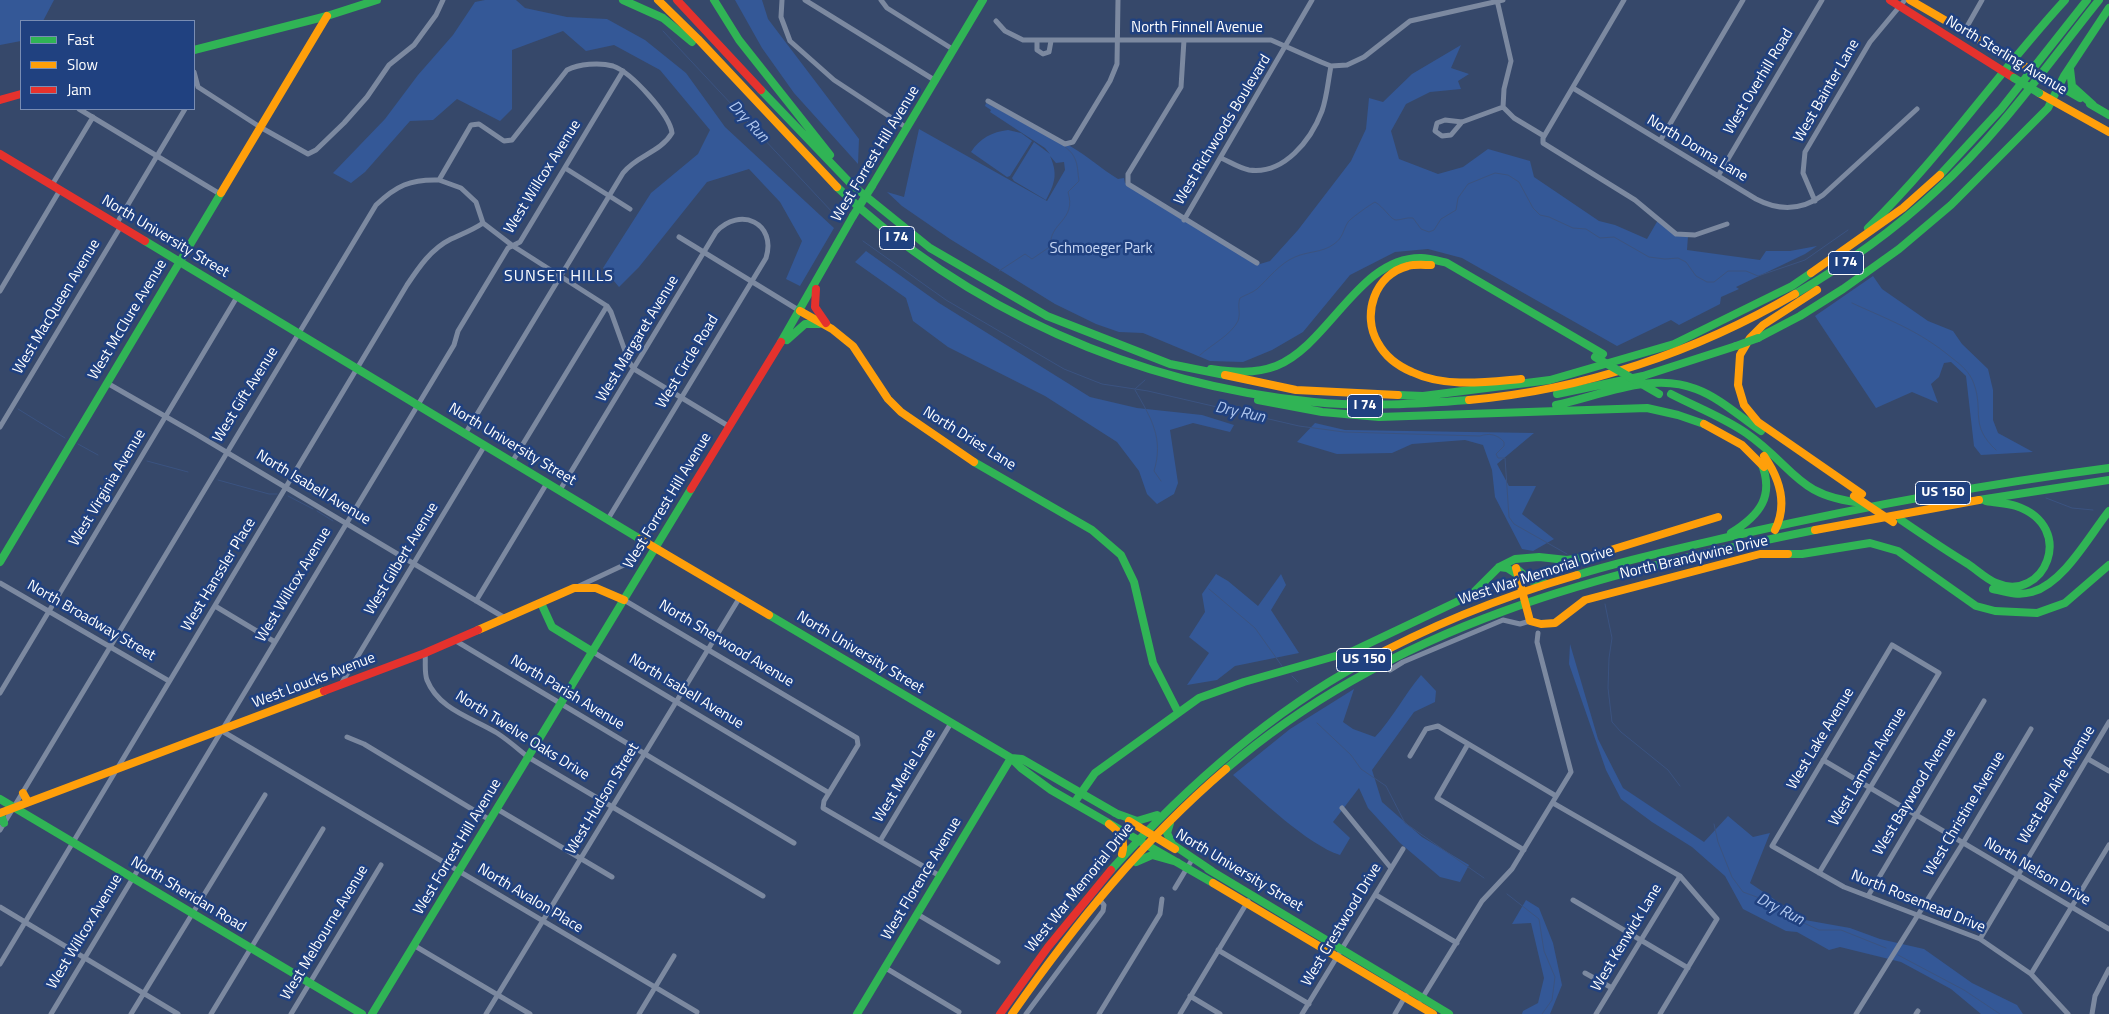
<!DOCTYPE html>
<html>
<head>
<meta charset="utf-8">
<style>
	body { margin:0 }
	#map { position:relative; width:2109px; height:1014px; overflow:hidden; background:#36486a; font-family:"Titillium Web",sans-serif }
	canvas { display:block }
	.legend { position:absolute; left:20px; top:20px; width:175px; height:90px; box-sizing:border-box; background:#204180; border:1px solid #798db3; margin:0; padding:6px 9px; list-style:none; font-size:15px; color:#fff }
	.legend li { display:flex; align-items:center; gap:10px; height:25px }
	.legend b { width:25px; border:1px solid #798db3 }
</style>
</head>
<body>
<div id="map">
<canvas width="2109" height="1014"></canvas>
<ul class="legend">
<li><b style="height:6px;background:#30b455"></b>Fast</li>
<li><b style="height:6px;background:#ff9f0a"></b>Slow</li>
<li><b style="height:6px;background:#e5322d"></b>Jam</li>
</ul>
</div>
<script>
const ctx = document.querySelector('canvas').getContext('2d');
ctx.lineJoin = 'round';
function fill(path, color) { ctx.fillStyle = color; ctx.fill(path, 'evenodd'); }
function trace(path, color, width, dash) { ctx.strokeStyle = color; ctx.lineWidth = width; ctx.lineCap = dash ? 'butt' : 'round'; ctx.setLineDash(dash || []); ctx.stroke(path); }
function drawText(font, color, halo, rows, align = 'center') {
  ctx.font = font + ' "Titillium Web",sans-serif'; ctx.lineWidth = 5; ctx.setLineDash([]); ctx.textBaseline = 'middle'; ctx.strokeStyle = halo; ctx.fillStyle = color; for (const [text, x, y, turn = 0] of rows) {
    ctx.save(); ctx.translate(x, y); ctx.rotate((+turn || 0) * Math.PI / 180); ctx.textAlign = isNaN(turn) ? turn : align; if (halo) ctx.strokeText(text, 0, 0); ctx.fillText(text, 0, 0); ctx.restore();
  }
}
fill(new Path2D(`
	M0 0H54L43 21H21V41L0 45Z
	M485 0H516L525 8 567 17 607 19 645 40 686 73 725 127 834 228 800 286 786 279 802 241 780 202 749 169 707 182 639 267 619 287 603 268 651 193 698 154 710 130 660 70 614 45 586 51 563 31 512 50V109L500 121 457 99 433 120 410 121 365 172 351 183 333 173 385 119 418 75 453 35 475 2Z
	M735 0H762L768 19 859 139 858 164 794 93 762 48Z
	M1461 45 1451 68 1469 74 1458 81 1461 89 1430 92 1406 104 1391 131 1399 159 1438 174 1463 167 1488 149 1530 161 1534 177 1599 221 1615 225 1647 239 1658 220 1674 232 1688 236 1687 250 1760 260 1766 251H1790L1817 246 1805 254 1736 287 1739 289 1721 297 1720 304 1679 325 1671 320 1617 346 1462 258 1428 249 1395 252 1350 275 1303 332 1272 350 1243 362 1210 361 1143 333 1119 332 1096 324 1055 304 950 239 902 206 887 192 904 197 919 129 1047 201 1065 170 1064 162 1056 163 1050 156C1058 174 1055 183 1046 200L1014 181 1012 178 1034 142 1050 154 1045 148 990 112 991 110 985 106 986 103C1014 118 1043 131 1070 146 1088 156 1101 169 1118 179L1124 178 1125 183 1260 264 1270 261 1298 230 1351 161 1366 129 1369 98 1383 102 1412 74Z
	M1008 130 1021 133 1032 141 1010 176 1007 177 971 152C980 138 992 132 1008 130Z
	M866 251 939 303 1090 397 1137 408 1202 415 1234 425 1230 432 1193 423 1170 430 1178 483 1174 494 1157 504 1147 494 1139 471 1117 442 1045 396 948 347 913 321 906 298 855 262Z
	M1873 276 1882 289 1928 321 1953 331 1962 344 1988 369 1993 390V420L1998 433 2033 452 1981 455 1974 446 1966 376 1951 362 1944 363 1939 377 1931 384 1938 403 1912 392 1876 408 1815 316Z
	M1315 423 1345 430 1534 433 1497 464 1509 486H1536L1522 514 1554 539 1533 551 1522 549 1495 497 1492 470 1483 445 1465 440 1412 444 1392 453 1337 454 1297 442Z
	M1216 574 1228 581 1258 606 1281 574 1286 585 1271 610 1299 653 1235 666 1217 680 1187 685 1209 653 1189 637 1205 612 1202 594Z
	M1570 644 1598 739 1623 788 1704 842 1728 816 1753 837 1770 833 1750 883 1805 920 1850 928 1880 939 1924 949 1972 983 2017 1005 2023 1014H1981L1951 989 1901 962 1840 947 1829 950 1797 932 1786 931 1743 909 1725 876 1692 847 1652 822 1621 799 1606 770 1569 664Z
	M1421 675 1436 691 1435 702 1414 712 1372 770 1382 802 1422 837 1469 865 1460 882 1440 877 1400 843 1368 808 1359 788 1333 822 1350 838 1340 855C1308 845 1259 798 1233 775L1290 729 1354 689 1343 722 1353 729 1375 737C1393 718 1404 695 1421 675Z
	M1526 900 1539 908 1553 943 1562 985 1550 1014H1522L1523 1011 1538 1003 1544 978 1531 923 1512 924Z`), '#345897');
trace(new Path2D(`
	M663 31 833 213
	M863 241 946 300 1064 369 1102 384 1148 391 1299 426 1344 432 1480 436C1489 433 1497 434 1504 442V446L1496 454 1498 458H1505L1509 517 1514 524 1567 554
	M999 271 1025 254 1032 259 1051 246C1048 223 1077 221 1068 192L1079 181C1077 166 1078 156 1065 147
	M1852 303C1891 321 1918 330 1952 358 1961 365 1970 372 1974 384 1984 412 1969 425 1996 450
	M1200 355C1211 345 1231 335 1238 321 1241 313 1237 306 1240 298 1245 295 1252 293 1257 289 1268 279 1280 263 1295 257 1308 251 1322 253 1334 244 1343 238 1343 230 1348 222 1351 218 1371 204 1375 202 1384 207 1391 220 1396 220 1402 220 1406 217 1413 218L1421 229 1429 232 1434 230 1441 219 1456 210 1458 198 1468 184 1495 173 1508 175 1519 182 1533 208 1540 215 1549 217 1573 228 1586 229 1600 238 1614 237 1649 257 1665 259 1678 258 1686 262 1696 276 1707 282H1714L1728 271H1746L1758 276 1805 260 1848 230
	M1135 389 1145 380
	M1135 390C1151 418 1164 438 1154 471L1161 481
	M18 409 65 438
	M78 444 98 455
	M147 461 188 472
	M218 480 269 494H277
	M288 496 313 509
	M2046 498 2072 508 2093 510
	M317 511 333 521
	M1209 589 1255 628 1282 666
	M1605 604 1612 638 1609 658 1608 688 1612 722 1621 732 1668 770 1680 786
	M1292 676 1298 682
	M1317 723 1351 755 1361 769 1386 786 1405 823 1484 878
	M1714 824 1718 842 1732 877 1743 892 1765 900 1793 918 1819 930H1841L1886 948
	M1507 894 1539 919 1544 951 1555 977 1552 1000 1542 1014
	M1898 955 1964 990 2000 1014`), '#3b5380', 1);
trace(new Path2D(`
	M782 0 781 17 790 41 834 80 907 128
	M805 0 936 81
	M881 0 887 8 954 50
	M1497 0 1511 61 1504 89 1503 107 1514 118 1544 136
	M1624 0 1543 138V143L1635 200 1676 234 1695 235 1727 224
	M996 21 1005 31 1023 40H1271L1321 62 1331 66 1347 65 1364 57 1410 21 1503 0
	M1965 30 1982 0
	M1037 40V50L1043 54 1049 52 1051 41
	M1184 40 1181 87 1128 174V184L1257 263
	M194 72 198 87 260 127 308 154 316 150 344 123 367 97 389 65 414 45 436 15 443 0
	M1573 88 1756 199C1779 211 1801 211 1823 195L1917 109
	M988 101 1065 144 1073 142 1110 81 1117 64 1118 0
	M79 109 220 194
	M1462 122 1451 135 1442 136 1435 131 1437 123 1445 120 1462 122 1503 107
	M1660 141 1743 0
	M1221 158C1230 162 1239 168 1249 170 1284 175 1311 140 1322 111 1327 97 1328 81 1331 66
	M565 168 630 209
	M1718 176 1822 0
	M439 180 461 188 476 202 483 223 513 246 607 306 611 312 629 362 634 369 730 427
	M52 185 93 117
	M1815 201 1803 173 1805 152 1870 42 1905 0
	M1184 220 1312 0
	M117 223 185 109
	M679 237 800 311
	M0 291 60 190
	M107 383 196 434 505 618
	M0 427 121 226
	M512 462 607 306
	M560 490 716 232C740 206 777 223 766 258L608 519
	M0 583 169 681
	M577 587 626 564H632
	M624 600 857 738 858 745 824 801 823 808 940 876
	M476 601 547 483
	M215 606 275 642
	M456 641 794 843
	M593 652 829 793
	M425 653C426 662 424 672 427 680 439 710 473 718 497 733 508 740 518 749 528 757L763 896
	M1390 670 1403 662 1503 620 1520 624 1530 621
	M341 684 485 445
	M0 693 237 297
	M222 731 697 1012
	M347 737 364 744 490 820
	M1468 744 1437 798 1524 850
	M1410 756 1426 729 1438 726 1556 796
	M2088 759 2109 771
	M1823 760 2109 929
	M1553 803 1680 876 1717 919 1660 1014
	M1342 808 1391 868
	M497 809 612 877
	M0 830 376 205C396 186 410 179 439 180L471 125 479 124 504 141 512 140 567 70C579 64 599 62 613 66 631 72 670 115 672 133 660 153 637 155 623 173L465 434
	M880 841 951 723
	M1819 873 1939 673 1892 645 1772 846 1844 887 1980 939 2031 974 2068 1014
	M1175 888 1193 858
	M1376 895 1457 943
	M1868 896 1984 701
	M1573 900 1688 968
	M0 907 178 1014
	M917 914 998 962
	M1980 939 2109 722
	M415 946 530 1014
	M1218 950 1309 1004
	M0 964 407 285C419 267 431 249 451 239 462 234 473 230 483 223
	M884 967 959 1012
	M1585 973 1612 988
	M2031 974 2109 845
	M1190 996 1220 1014
	M1421 1000 1482 901 1512 869 1571 772 1537 642 1538 633
	M51 1014 454 345 458 331 508 248 520 242 623 71
	M131 1014 265 795
	M211 1014 323 829
	M291 1014 381 865
	M486 1014 740 597
	M639 1014 674 956
	M1026 1014 1103 911 1104 905 1099 899
	M1099 1014 1160 914 1162 899
	M1180 1014 1248 901
	M1302 1014 1403 849
	M1395 1014 1406 995
	M1596 1014 1680 876
	M1856 1014 1963 843 2031 729
	M1916 1014 1918 1011
	M2092 1014 2095 996 2109 969`), '#7c89a0', 5);
trace(new Path2D(`
	M623 0 663 18 692 42
	M714 0 739 40 830 155
	M194 50 327 16 377 0
	M2070 69 2072 86 2093 105
	M2049 80 2080 98
	M761 90 852 185 930 248 1047 316 1170 364 1225 375
	M2090 104 2109 115
	M1940 175 2001 109 2087 0
	M872 186 983 0
	M837 187C966 310 1137 385 1314 402 1365 407 1417 404 1469 400
	M1868 228C1940 158 1997 74 2065 0
	M145 241 640 539
	M1795 294C1845 265 1893 231 1936 191 1998 135 2047 65 2099 0
	M1758 338 1800 316 1843 289 1899 249 1951 205 2048 108 2064 76 2109 8
	M787 340 805 324H819
	M781 342 853 216
	M1211 369C1232 372 1255 374 1276 366 1329 345 1359 257 1421 258 1429 258 1439 261 1447 263L1603 354
	M1557 394 1643 376 1736 346
	M1671 394C1696 407 1723 417 1746 433 1795 467 1796 497 1864 503
	M1398 395 1423 396 1550 380 1674 344 1792 286 1811 273
	M1258 400 1322 412 1379 417 1647 408 1678 415 1704 424
	M1556 405C1600 396 1652 371 1696 389 1720 398 1740 417 1761 431
	M974 462 1092 530 1121 555 1134 582 1153 663 1178 712
	M1979 500 2109 480
	M1901 520C1923 535 1945 550 1968 564 1977 570 1986 579 1996 583 2044 604 2078 527 2016 506 2007 503 1996 503 1986 501
	M1731 533C1760 515 1775 496 1761 462
	M1788 554H1802L1870 543 1898 551 1976 606 1995 611 2037 613 2065 603 2109 565
	M0 562 221 193
	M1499 567 1507 568 1518 575
	M1517 569 1530 580 1544 583
	M1577 575C1632 558 1690 546 1746 533 1866 506 1987 484 2109 468
	M1993 589C2006 592 2018 596 2032 592 2064 583 2089 536 2109 511
	M541 603 552 627 593 652
	M769 615 1011 758 1021 768 1051 790 1213 883
	M1011 758 1022 759 1119 815
	M1226 769C1396 623 1602 573 1815 530
	M0 799 362 1014
	M1074 803 1095 773 1199 698 1244 682 1353 651 1471 595 1499 567 1515 559 1539 557 1567 560 1588 557
	M0 813 4 823
	M1115 813 1137 821 1157 815
	M1170 823 1167 833 1172 844 1212 871
	M1136 862 1152 855 1177 862
	M1208 869 1449 1014
	M1111 870C1184 789 1265 716 1360 664
	M372 1014 691 489
	M857 1014 1011 758`), '#30b455', 8);
trace(new Path2D(`
	M658 0 698 39 837 187
	M1910 0 2024 66
	M2039 93 2109 132
	M221 193 327 16
	M1431 265C1424 265 1415 264 1408 266 1375 274 1361 315 1378 343 1385 356 1398 366 1412 372 1445 388 1486 382 1521 379
	M1811 273 1903 208 1940 175
	M1817 290 1763 325 1750 338 1740 355 1738 385 1744 405 1758 422 1862 494
	M800 311 832 329 853 346 888 399 901 412 974 462
	M1225 375 1296 390 1398 395
	M1469 400C1583 390 1696 352 1795 294
	M1704 424 1742 445 1764 467
	M1764 456C1780 479 1788 504 1775 530
	M1815 530 1979 500
	M640 539 769 615
	M1588 557 1718 517
	M1516 568 1530 621 1541 624 1555 623 1585 600 1760 554H1788
	M478 630 574 588H596L624 600
	M1360 664C1429 626 1501 597 1577 575
	M23 793 28 802
	M0 813 324 691
	M1129 821 1175 849
	M1109 824C1120 832 1126 840 1122 854
	M1213 883 1433 1014
	M1012 1014C1075 924 1143 840 1226 769`), '#ff9f0a', 8);
trace(new Path2D(`
	M677 0 761 90
	M1890 0 2014 78
	M0 100 21 94
	M0 154 145 241
	M816 289 815 307 826 323
	M691 489 781 342
	M324 691 425 653 478 630
	M1000 1014 1048 947 1111 870`), '#e5322d', 8);
trace(new Path2D(`
	M2014 78 2039 93
	M853 216 872 186
	M1736 346 1758 338
	M1595 357 1659 394`), '#30b455', 8);
trace(new Path2D(`
	M2024 66 2049 80
	M1854 496 1893 522`), '#ff9f0a', 8);
for (const [x, y, w] of [
	[897,238,35],
	[1846,263,35],
	[1365,406,35],
	[1943,493,55],
	[1364,660,55]
]) { const box = new Path2D(); box.roundRect(x - w / 2, y - 11.5, w, 23, 4); ctx.fillStyle = '#204180'; ctx.fill(box); trace(box, '#fff', 1); }
drawText('bold 14px', '#fff', null, [
	["I 74",897,238],
	["I 74",1846,263],
	["I 74",1365,406],
	["US 150",1943,493],
	["US 150",1364,660]
]);
drawText('15px', '#fff', '#204180', [
	["North Finnell Avenue",1197,28],
	["North Sterling Avenue",2006,56,31],
	["West Overhill Road",1759,82,-59],
	["West Bainter Lane",1827,91,-60],
	["West Richwoods Boulevard",1223,130,-59],
	["North Donna Lane",1697,149,31],
	["West Forrest Hill Avenue",876,154,-59],
	["West Willcox Avenue",543,177,-58],
	["North University Street",165,237,31],
	["West MacQueen Avenue",57,307,-59],
	["West McClure Avenue",128,320,-59],
	["West Margaret Avenue",638,339,-59],
	["West Circle Road",688,362,-59],
	["West Gift Avenue",246,395,-58],
	["North Dries Lane",969,439,32],
	["North University Street",512,445,31],
	["West Virginia Avenue",108,488,-59],
	["North Isabell Avenue",313,488,31],
	["West Forrest Hill Avenue",668,501,-59],
	["North Brandywine Drive",1694,558,-13],
	["West Gilbert Avenue",402,559,-59],
	["West Hanssler Place",219,575,-59],
	["West War Memorial Drive",1536,576,-18],
	["West Willcox Avenue",294,585,-59],
	["North Broadway Street",91,621,30],
	["North Sherwood Avenue",726,644,31],
	["North University Street",860,653,31],
	["West Loucks Avenue",314,681,-21],
	["North Isabell Avenue",686,692,31],
	["North Parish Avenue",567,693,31],
	["North Twelve Oaks Drive",522,736,32],
	["West Lake Avenue",1821,739,-59],
	["West Lamont Avenue",1868,767,-59],
	["West Merle Lane",905,776,-59],
	["West Bel Aire Avenue",2057,785,-59],
	["West Baywood Avenue",1915,792,-59],
	["West Hudson Street",603,799,-59],
	["West Christine Avenue",1965,814,-59],
	["West Forrest Hill Avenue",458,847,-59],
	["North University Street",1239,871,31],
	["North Nelson Drive",2037,872,30],
	["West Florence Avenue",922,879,-59],
	["West War Memorial Drive",1080,888,-51],
	["North Sheridan Road",188,895,31],
	["North Avalon Place",530,899,31],
	["North Rosemead Drive",1918,902,22],
	["West Crestwood Drive",1342,925,-59],
	["West Willcox Avenue",85,932,-59],
	["West Melbourne Avenue",325,933,-59],
	["West Kenwick Lane",1627,938,-59]
]);
drawText('15px', '#c9d9f6', '#204180', [
	["Schmoeger Park",1101,249]
]);
drawText('italic 16px', '#b1c8ef', '#204180', [
	["Dry Run",748,122,47],
	["Dry Run",1240,413,12],
	["Dry Run",1780,910,27]
]);
ctx.letterSpacing = '1px';
drawText('16px', '#fff', '#204180', [
	["SUNSET HILLS",559,277]
]);
ctx.letterSpacing = '0px';
</script>
</body>
</html>
